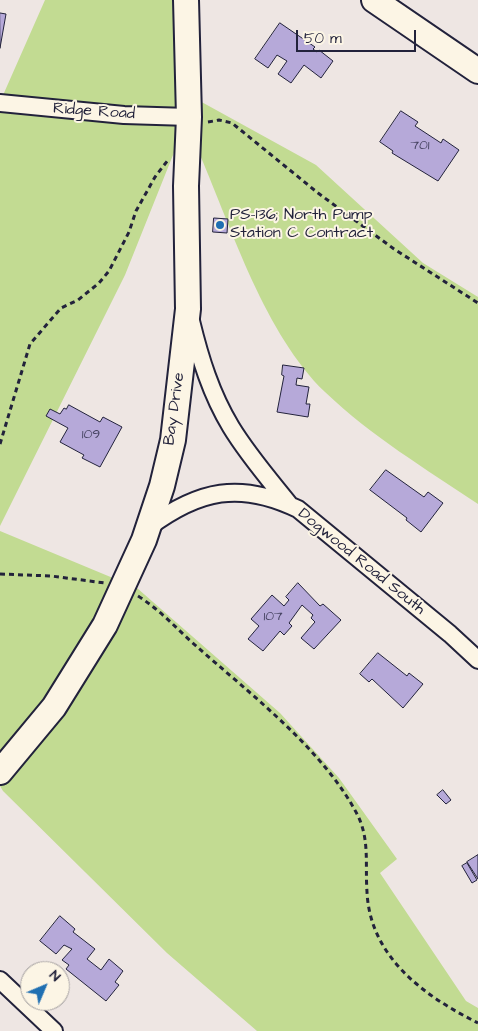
<!DOCTYPE html>
<html>
<head>
<meta charset="utf-8">
<style>
	body { margin:0 }
	#map { position:relative; width:478px; height:1031px; overflow:hidden; background:#eee6e3; font-family:"Architects Daughter",sans-serif }
	canvas { display:block }
	.north { position:absolute; left:20px; top:961px; width:50px; height:50px; box-sizing:border-box; background:#fcf5e5; border:1px solid #a5a1a1; border-radius:50%; rotate:45deg; font-size:14px; font-weight:700; line-height:20px; text-align:center; color:#22223b }
	.north::after { content:''; display:block; margin:auto; width:18px; height:22px; background:#1f6fb2; clip-path:polygon(50% 0,100% 100%,50% 72%,0 100%) }
	.scale { position:absolute; left:296px; top:30px; width:120px; height:22px; box-sizing:border-box; border:2px solid #22223b; border-top:0; padding-left:6px; font-size:15px; line-height:18px; white-space:nowrap; color:#22223b; -webkit-text-stroke:4px #fcf5e5; paint-order:stroke }
</style>
</head>
<body>
<div id="map">
<canvas width="478" height="1031"></canvas>
<div class="north">N</div>
<div class="scale">50 m</div>
</div>
<script>
const ctx = document.querySelector('canvas').getContext('2d');
ctx.lineJoin = 'round';
function fill(path, color) { ctx.fillStyle = color; ctx.fill(path, 'evenodd'); }
function trace(path, color, width, dash) { ctx.strokeStyle = color; ctx.lineWidth = width; ctx.lineCap = dash ? 'butt' : 'round'; ctx.setLineDash(dash || []); ctx.stroke(path); }
function drawText(font, color, halo, rows, align = 'center') {
  ctx.font = font + ' "Architects Daughter",sans-serif'; ctx.lineWidth = 4; ctx.setLineDash([]); ctx.textBaseline = 'middle'; ctx.strokeStyle = halo; ctx.fillStyle = color; for (const [text, x, y, turn = 0] of rows) {
    ctx.save(); ctx.translate(x, y); ctx.rotate((+turn || 0) * Math.PI / 180); ctx.textAlign = isNaN(turn) ? turn : align; if (halo) ctx.strokeText(text, 0, 0); ctx.fillText(text, 0, 0); ctx.restore();
  }
}
fill(new Path2D(`
	M45 0H179L178 89 316 165 423 263 478 297V504C426 469 371 436 325 392 265 334 233 232 200 155L177 145 125 275 0 526V102Z
	M0 531 137 588 280 713 339 778 397 859 380 873 466 1001 478 1008V1031H257L167 953 3 791 0 786Z`), '#c2db92');
const building = new Path2D(`
	M0 13 6 14 0 48Z
	M280 23 315 47 313 49 317 52 319 50 333 61 321 78 304 65 291 83 278 74 287 61 277 55 268 68 255 59Z
	M401 111 418 122 415 126 441 143 443 139 459 150 438 181 392 153 393 151 380 142Z
	M214 218 228 219 227 233 213 232Z
	M283 365 304 368 302 379 297 378 296 385 309 387 306 404H310L308 417 277 412 284 376 282 375Z
	M69 405 100 422 103 417 122 427 100 467 82 458 84 455 60 442 68 428 46 416 50 409 60 414 64 408 66 409Z
	M386 470 424 497 428 492 443 503 421 532 406 520 407 518 370 490Z
	M298 583 320 606 323 604 341 620 314 649 301 638 315 622 311 618 313 615 302 605 289 623 292 626 284 635 280 631 263 651 248 639 259 626 251 619 272 595 284 606 289 600 286 597Z
	M378 653 407 676 409 673 423 684 403 708 372 679 369 682 360 674Z
	M443 790 451 800 446 804 437 795Z
	M478 855V879L467 862Z
	M467 863 477 880 472 883 462 866Z
	M60 916 75 929 73 932 95 949 87 959 101 970 109 959 123 971 115 982 119 985 106 1001 66 969 69 965 62 960 72 949 64 945 56 954 40 941Z`);
fill(building, '#b6a9d9');
trace(building, '#22223b', 1);
const street = new Path2D(`
	M0 103 124 115 189 117
	M191 321C200 358 211 394 231 427 248 455 269 479 289 504
	M149 527C199 490 240 481 298 509L450 634 478 660
	M0 980 54 1031`);
const secondary = new Path2D(`
	M374 0 478 71
	M0 772 54 707 105 625 144 540 162 486 173 440 188 309 186 186 189 117 186 0`);
trace(street, '#22223b', 20);
trace(secondary, '#22223b', 28);
trace(new Path2D(`
	M208 122 219 120 232 123 318 193 394 249 478 303
	M0 444 30 344 61 308 78 300 99 283 109 271 129 232 136 211 155 177 168 160
	M0 574 51 576 105 583
	M138 596C160 610 176 628 195 645 249 693 323 749 357 814 370 839 365 864 367 892 370 957 424 996 478 1023`), '#22223b', 3, [5, 4]);
trace(street, '#fcf5e5', 16);
trace(secondary, '#fcf5e5', 24);
for (const [x, y, r, color] of [
	[220,225,5,"#1f6fb2"]
]) { const dot = new Path2D(); dot.arc(x, y, r, 0, 2 * Math.PI); ctx.fillStyle = color; ctx.fill(dot); trace(dot, '#fcf5e5', 2); }
drawText('14px', '#474462', null, [
	["701",420,146],
	["109",91,435],
	["107",273,617]
]);
drawText('16px', '#22223b', '#fcf5e5', [
	["Ridge Road",94,112,4],
	["Bay Drive",175,409,-82],
	["Dogwood Road South",361,562,39]
]);
drawText('16px', '#22223b', '#fcf5e5', [
	["PS-136; North Pump",230,216],
	["Station C Contract",230,234]
], 'left');
</script>
</body>
</html>
